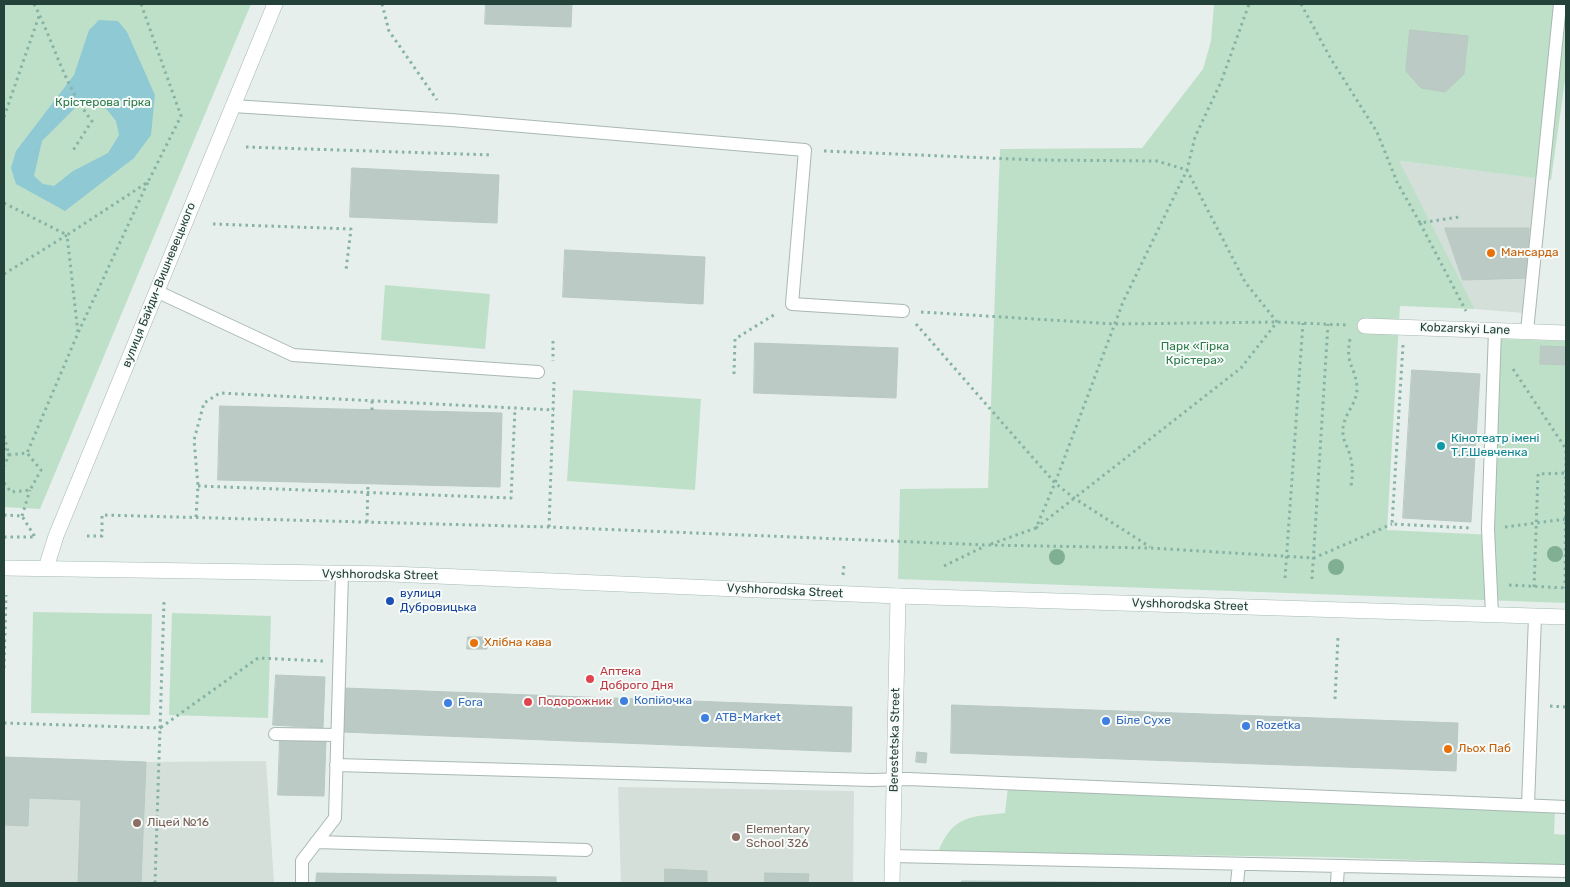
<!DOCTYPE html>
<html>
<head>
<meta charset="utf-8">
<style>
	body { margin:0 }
	#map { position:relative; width:1570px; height:887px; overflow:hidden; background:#e6efeb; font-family:Rubik,sans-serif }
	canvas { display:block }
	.frame { position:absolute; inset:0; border:5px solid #24423a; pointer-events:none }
</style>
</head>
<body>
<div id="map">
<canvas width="1570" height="887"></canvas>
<div class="frame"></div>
</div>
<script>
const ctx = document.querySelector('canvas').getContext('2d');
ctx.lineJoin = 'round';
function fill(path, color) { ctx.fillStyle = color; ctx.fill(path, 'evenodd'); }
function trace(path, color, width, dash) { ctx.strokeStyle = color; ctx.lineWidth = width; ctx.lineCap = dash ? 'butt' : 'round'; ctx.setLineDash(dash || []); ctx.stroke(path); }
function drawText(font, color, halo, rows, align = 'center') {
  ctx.font = font + ' Rubik,sans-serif'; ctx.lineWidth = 4; ctx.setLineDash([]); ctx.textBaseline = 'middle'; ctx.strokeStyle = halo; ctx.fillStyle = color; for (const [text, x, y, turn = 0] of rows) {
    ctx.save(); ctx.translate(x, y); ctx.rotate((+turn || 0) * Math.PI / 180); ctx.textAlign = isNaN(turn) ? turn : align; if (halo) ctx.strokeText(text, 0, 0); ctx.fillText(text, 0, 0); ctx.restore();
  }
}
fill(new Path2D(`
	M1398 161 1537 178 1524 313 1475 309Z
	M4 757 146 762 266 761 274 883H4Z
	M618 787 854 791 853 883H621Z`), '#d4dfda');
fill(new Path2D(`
	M4 4H251L40 509 4 507Z
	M1214 4H1566V73L1551 180 1399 161 1475 309 1400 306 1387 530 1494 535 1501 339 1566 341V603L898 579 900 489 988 488 1000 149 1142 148 1203 69 1211 41Z
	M385 285 490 294 485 349 381 340Z
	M573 390 701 399 695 490 567 481Z
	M33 612 152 614 150 715 31 713Z
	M172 613 271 616 268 718 169 715Z
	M1008 787 1555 811 1554 834 1566 835V865L1325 857 938 852C953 815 970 817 1005 813Z`), '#bfe0c8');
fill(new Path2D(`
	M99 20 118 21 127 32 155 95 151 135 134 158 65 211 16 184 11 168 16 151 74 75 89 30ZM100 101 116 121 119 135 108 153 73 171 54 186 43 184 34 176 42 141 78 105Z`), '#8ec9d4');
const building = new Path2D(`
	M486 4H572L571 27 485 24Z
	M1410 30 1468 36 1464 74 1445 92 1421 88 1406 71Z
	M352 168 499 175 497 223 350 217Z
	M1445 228H1529L1528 278 1463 280Z
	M565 250 705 257 703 304 563 297Z
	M755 343 898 348 896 398 754 393Z
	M1541 346 1566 347V365L1540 364Z
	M1412 370 1480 374 1471 522 1403 518Z
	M220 406 502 413 500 487 218 480Z
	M468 637H487V649H467Z
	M276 675 325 677 323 728 273 725Z
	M344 688 852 707 851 752 342 732Z
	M952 705 1458 723 1456 771 951 753Z
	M280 739 326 741 324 796 278 795Z
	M917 752 927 753 926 763 916 762Z
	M4 757 146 762 141 883H78L81 800 29 798 28 826 4 825Z
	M665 869 707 871V883H665Z
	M317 873 556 877V883H316Z
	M765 873 809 874 808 883H765Z
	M962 881 1209 883H962Z`);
fill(building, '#bbcac4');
trace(building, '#b8c9c2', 1);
const service = new Path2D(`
	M233 106 451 120 805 150 792 304 903 311
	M156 291 293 355 538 372
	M1527 331 1560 4
	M1492 614 1488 529 1495 330
	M275 734 337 735
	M336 765 872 780 908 779 1566 807
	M1528 805 1535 616
	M316 842 586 850
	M892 856 1566 871
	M302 883V861L335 818 342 574
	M1237 883 1239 864
	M1337 883 1338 866`);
const minor = new Path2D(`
	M1365 326 1566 333
	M46 568 56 536 275 4
	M892 883 898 596`);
const secondary = new Path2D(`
	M4 568 391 574 898 596 1566 617`);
trace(service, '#a8b8b2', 14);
trace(minor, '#a8b8b2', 16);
trace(secondary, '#a4bbb3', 16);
trace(new Path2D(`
	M34 4C54 42 64 86 92 121L72 152
	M382 4 389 31 437 100
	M1301 4 1331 59 1377 132 1397 182 1420 223 1459 217
	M4 117 39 16
	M246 147 493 155
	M824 151 1037 160 1157 161 1187 170 1245 282 1277 322 1241 368 1036 528
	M4 203 67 235 148 182 181 116 141 4
	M1420 223 1466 311
	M213 224 351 229 346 270
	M4 274 67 235 78 333
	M921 312 1115 324 1277 322 1346 325
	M916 324 1055 483 1074 498 1150 547
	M1350 339C1345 365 1355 365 1357 387 1358 405 1341 415 1343 434 1343 439 1347 446 1349 452 1353 464 1353 473 1351 486
	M553 341V361
	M1403 345 1392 524 1471 528
	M1513 369 1566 449 1565 588
	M734 374 735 339 777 313
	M372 410V400
	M4 436 9 455 27 453 78 333 148 182
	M4 448 9 455 4 466
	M4 483 11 492 30 490 41 470 27 453
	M198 486 511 498 515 408
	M4 515 22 516 35 537
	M22 516 30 490
	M196 517 198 486 194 440 204 403 220 393 554 410
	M367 522 368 483
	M549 527 554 382
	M1505 527 1566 519
	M87 536H102V515L549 527 987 545 1151 548 1314 558 1392 524
	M4 537H34
	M991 544 1036 528 1055 483 1123 302 1187 170 1195 137 1221 82 1249 4
	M944 566 985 546
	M843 575 844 565
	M1285 578 1303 323
	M1312 579 1328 324
	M1509 585 1566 588
	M1534 587 1538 474 1566 473
	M4 668 6 595
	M1335 699 1338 637
	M1550 706 1566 707
	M4 723 160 728 164 601
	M155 883 160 728 258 658 323 661`), '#86b3a5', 3, [2.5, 4]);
trace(service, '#fff', 12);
trace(minor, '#fff', 15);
trace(secondary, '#fff', 15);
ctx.fillStyle = '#80af93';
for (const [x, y] of [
	[1555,554],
	[1057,557],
	[1336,567]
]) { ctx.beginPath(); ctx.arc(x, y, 8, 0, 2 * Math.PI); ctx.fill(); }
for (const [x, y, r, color] of [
	[1491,253,5,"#e8710a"],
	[1441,446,5,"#0f9aa8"],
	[390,601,5,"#1a4fb4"],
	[474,643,5,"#e8710a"],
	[590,679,5,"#e0444e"],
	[624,701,5,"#3f7fe0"],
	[528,702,5,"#e0444e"],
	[448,703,5,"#3f7fe0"],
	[705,718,5,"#3f7fe0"],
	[1106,721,5,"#3f7fe0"],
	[1246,726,5,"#3f7fe0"],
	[1448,749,5,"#e8710a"],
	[137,823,5,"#8d6e63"],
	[736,837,5,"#8d6e63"]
]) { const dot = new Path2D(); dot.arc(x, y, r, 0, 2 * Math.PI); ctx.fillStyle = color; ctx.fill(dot); trace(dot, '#f7fbf9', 2); }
drawText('12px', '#2d7a4b', '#f7fbf9', [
	["Крістерова гірка",103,103],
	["Парк «Гірка",1195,347],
	["Крістера»",1195,361]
]);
drawText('12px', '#c56008', '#f7fbf9', [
	["Мансарда",1501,253],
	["Хлібна кава",484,643],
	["Льох Паб",1458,749]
], 'left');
drawText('12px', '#24423a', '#f7fbf9', [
	["вулиця Байди-Вишневецького",159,285,-68],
	["Kobzarskyi Lane",1465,329,2],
	["Vyshhorodska Street",380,575,1],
	["Vyshhorodska Street",785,591,3],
	["Vyshhorodska Street",1190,605,2],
	["Berestetska Street",895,740,-89]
]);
drawText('12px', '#0d838f', '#f7fbf9', [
	["Кінотеатр імені",1451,439],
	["Т.Г.Шевченка",1451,453]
], 'left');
drawText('12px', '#164399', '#f7fbf9', [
	["вулиця",400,594],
	["Дубровицька",400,608]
], 'left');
drawText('12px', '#be3a42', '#f7fbf9', [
	["Аптека",600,672],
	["Доброго Дня",600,686],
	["Подорожник",538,702]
], 'left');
drawText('12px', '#366cbe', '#f7fbf9', [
	["Копійочка",634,701],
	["Fora",458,703],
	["ATB-Market",715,718],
	["Біле Сухе",1116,721],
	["Rozetka",1256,726]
], 'left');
drawText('12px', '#785e54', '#f7fbf9', [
	["Ліцей №16",147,823],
	["Elementary",746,830],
	["School 326",746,844]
], 'left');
</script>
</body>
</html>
